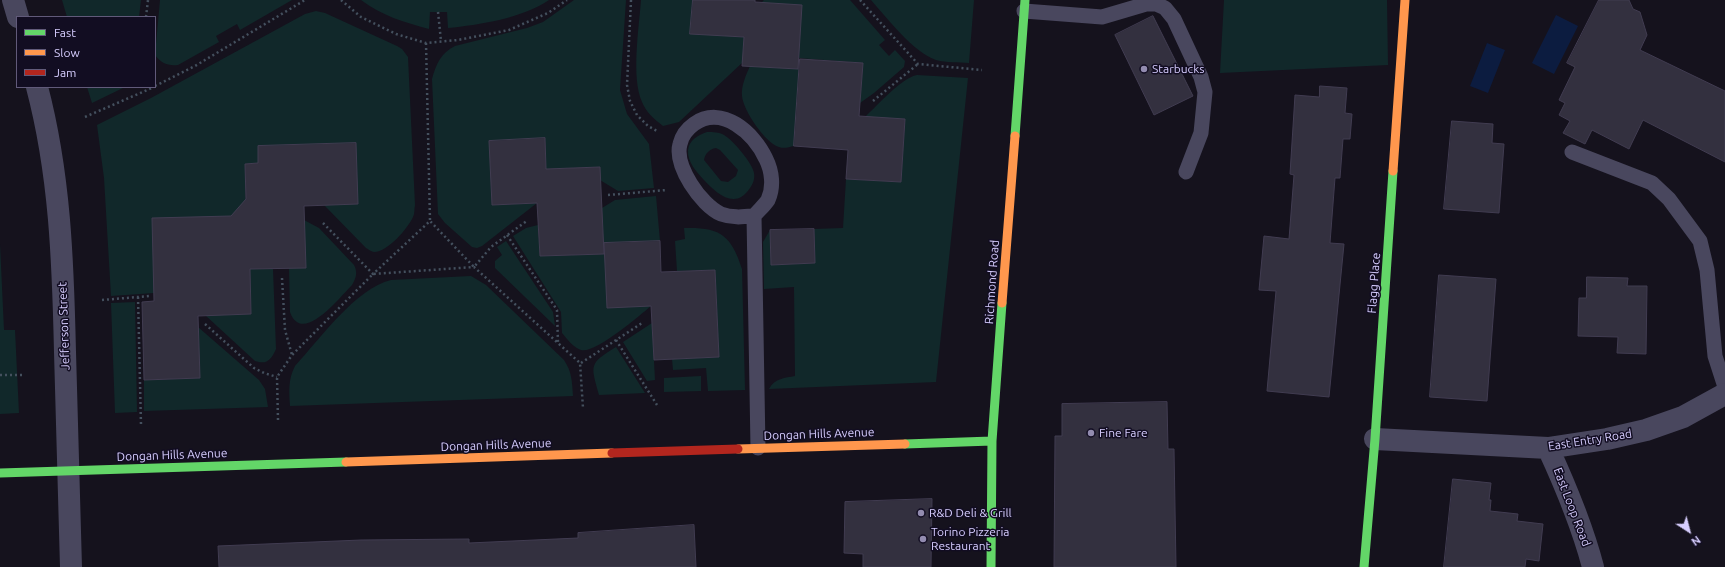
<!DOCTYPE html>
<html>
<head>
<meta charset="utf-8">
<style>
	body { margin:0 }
	#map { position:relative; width:1725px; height:567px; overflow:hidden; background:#15121d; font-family:Ubuntu,sans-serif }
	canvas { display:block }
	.legend { position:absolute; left:16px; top:16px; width:140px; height:72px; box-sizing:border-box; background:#120d22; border:1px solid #615a7a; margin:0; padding:5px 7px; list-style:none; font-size:12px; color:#d7ceff }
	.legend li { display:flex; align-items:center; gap:8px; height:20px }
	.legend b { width:20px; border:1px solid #615a7a }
	.north { position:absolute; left:1669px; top:511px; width:40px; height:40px; -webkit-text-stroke:3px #120d22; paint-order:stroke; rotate:144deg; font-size:11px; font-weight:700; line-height:16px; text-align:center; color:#d7ceff }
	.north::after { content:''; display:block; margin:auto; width:14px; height:18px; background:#d7ceff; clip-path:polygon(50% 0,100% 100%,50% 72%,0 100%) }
</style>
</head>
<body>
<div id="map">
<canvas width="1725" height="567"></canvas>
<ul class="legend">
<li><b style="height:5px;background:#63d668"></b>Fast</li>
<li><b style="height:5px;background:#ff974d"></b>Slow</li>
<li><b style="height:5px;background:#b3261e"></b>Jam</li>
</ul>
<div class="north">N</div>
</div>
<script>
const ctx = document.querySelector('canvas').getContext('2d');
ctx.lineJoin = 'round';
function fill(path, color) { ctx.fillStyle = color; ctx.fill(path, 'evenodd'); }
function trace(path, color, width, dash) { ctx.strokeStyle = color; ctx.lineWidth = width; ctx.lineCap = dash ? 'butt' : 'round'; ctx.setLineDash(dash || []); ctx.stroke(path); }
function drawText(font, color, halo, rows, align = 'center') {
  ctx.font = font + ' Ubuntu,sans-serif'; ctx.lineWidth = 3; ctx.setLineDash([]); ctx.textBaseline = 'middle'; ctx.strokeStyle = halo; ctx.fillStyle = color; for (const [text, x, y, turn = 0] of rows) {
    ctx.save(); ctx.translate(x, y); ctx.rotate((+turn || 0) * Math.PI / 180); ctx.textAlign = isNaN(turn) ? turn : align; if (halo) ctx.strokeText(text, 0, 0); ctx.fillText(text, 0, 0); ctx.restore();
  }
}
fill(new Path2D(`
	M62 0H141L139 17H67Z
	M160 0H292L240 30 237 24 216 36 219 42 178 65C167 66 161 63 155 55Z
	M361 0H549C523 18 479 25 448 28L447 12H430L429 29C404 22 382 16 361 0Z
	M574 0H626L620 90 627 114 649 144 654 188 618 191 600 180 599 167 546 169 545 138 490 141 492 205 537 203 482 246 477 248 472 247 445 223 438 214 432 79C436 64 441 53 455 46L527 28 543 22Z
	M641 0H693L691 33 744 37 743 62 679 122 663 126C654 119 646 112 642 102 631 77 639 28 641 0Z
	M764 0H850L885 40 879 45 889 56 895 50 905 61 904 67 874 93 860 103 863 63 799 58 761 3Z
	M871 0H974L969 63C959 62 946 63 936 60 914 53 886 17 871 0Z
	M1224 0H1387L1388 65 1220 73Z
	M316 11 325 13 397 46 402 49 408 57 415 205C414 209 415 213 413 217 408 228 388 252 374 252 372 252 368 249 366 248L324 205 258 146V163L245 164 246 207 231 216 154 293 111 296 104 178 97 125 151 98 305 14Z
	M750 66 799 69 794 146C789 147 784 149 779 147 765 143 743 110 742 96 741 86 746 75 750 66Z
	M917 75 968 78 936 382 769 389C775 378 785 378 795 376L794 287 764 289 763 242 770 230 771 265 815 263 814 229 843 228 846 179 901 182 905 119 865 117C878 105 901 78 917 75Z
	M87 87H125L92 103Z
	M707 132C713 132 719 132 724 135 733 140 753 164 754 173 755 179 753 184 750 188 735 211 716 193 703 179 697 172 687 162 688 150 689 140 698 135 707 132ZM716 148 720 150 738 170 736 176 728 182 721 181 704 160C705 154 709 149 716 148Z
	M656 196 660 241 603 243 602 208 615 200Z
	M304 220 319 228 354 265C358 273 356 278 352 285 340 297 302 346 290 312L289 268Z
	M538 225 540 256 605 254 651 306C639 316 595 354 581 350 573 347 567 339 562 333L561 312 513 236 526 228Z
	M684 228C719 227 731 234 742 269L745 390 708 391 706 368 673 370 672 359 719 357 715 270 677 271 675 241 685 239Z
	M506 241 553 312 555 326 495 268V261L502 255 497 247Z
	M0 244 4 330H15L19 413 0 414Z
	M250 269H273L276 349C271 360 267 365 255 361L205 315 251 314Z
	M471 276 486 285 564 360C572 372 572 381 573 396L290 406C289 392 288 379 295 366 319 340 356 288 391 280Z
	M135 302 137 412 115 413 111 303Z
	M652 323 655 380 647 381 623 342Z
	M198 327 259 380 265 389 268 407 144 411V380L199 378Z
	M616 347 645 393 599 395C591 365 588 364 616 347Z
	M701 376V391L664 392V378Z`), '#11282a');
fill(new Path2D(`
	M1556 15 1578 26 1554 74 1532 63Z
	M1487 43 1505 50 1488 93 1470 86Z`), '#0c1c40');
const building = new Path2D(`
	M693 0H755V2L802 5 798 69 742 66 744 37 690 34Z
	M1599 0H1629L1633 9 1640 12 1647 35 1640 50 1725 91V162L1643 120 1629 149 1592 130 1585 144 1563 133 1570 121 1559 115 1565 103 1559 100 1575 67 1567 63Z
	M1153 16 1193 96 1154 115 1115 35Z
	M800 59 863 63 859 116 905 119 901 182 846 179 848 150 794 146Z
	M1320 86 1347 88 1345 113 1352 114 1350 139H1343L1340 178H1335L1330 243 1344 244 1329 397 1267 391 1276 291 1259 290 1264 236 1289 239 1294 175 1290 174 1295 95 1319 97Z
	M1452 121 1493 124 1492 143 1504 144 1499 213 1444 209Z
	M545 138 546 169 600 167 604 254 540 256 537 203 492 205 489 141Z
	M356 143 358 204 304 206 306 268 250 269 251 314 198 316 200 378 144 380 142 302 154 301 152 218 231 216 246 199 245 164 258 163V146Z
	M814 229 815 263 771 265 770 230Z
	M660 241 661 272 715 270 719 357 654 360 651 306 607 308 604 243Z
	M1439 275 1496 279 1487 401 1430 397Z
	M1587 277 1628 278 1627 286H1647L1646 354 1617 353 1618 337 1578 336 1579 298H1586Z
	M1167 402 1168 449H1174L1176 567H1054L1055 436H1062V404Z
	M1453 479 1491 483 1489 500H1491L1490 511 1518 514 1517 521 1543 524 1539 561 1526 559 1525 567H1444Z
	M932 499 931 567H863V554L844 553 845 502Z
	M694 525 696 567H219L218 546 361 540 469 539V543L578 538V533Z`);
fill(building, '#33303f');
trace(building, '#413c51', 1);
trace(new Path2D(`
	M341 0 361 17 396 34 426 43 458 40 509 30 548 13 567 0
	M631 0 627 85 630 101 637 115 648 126 657 131
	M860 0 918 64 982 70
	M438 12 441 41
	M146 17 148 0
	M426 43 430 221
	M155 86 195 66 305 0
	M873 101 918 64
	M85 117 154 87
	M608 195 667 190
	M323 223 373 274 430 221 474 267 491 247 528 220
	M507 235 557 310 558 343
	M282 278 285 330 292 355
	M138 297 141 425
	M102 300 150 296
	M205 324 254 368 264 373 277 377
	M616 340 657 405
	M581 363 642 323
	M0 375H24
	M278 420 277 377 292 355 373 274 474 267 580 363 583 408`), '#44505e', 2.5, [2, 3]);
trace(new Path2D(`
	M1024 11 1102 17 1146 4H1156L1165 8 1174 19 1201 77 1205 92 1201 133 1186 172
	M1572 152 1652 183 1669 199 1700 241 1707 270 1715 356 1725 387
	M754 216C742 217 732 218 721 214 701 205 674 166 680 144 682 135 687 129 694 124 722 104 754 133 766 159 772 171 774 187 768 200 764 206 758 211 754 216L758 448`), '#49475e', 15);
trace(new Path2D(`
	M13 0 18 17
	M37 87C60 174 63 262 65 352 67 423 69 495 71 567
	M1375 439 1548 448 1607 439 1646 430 1683 417 1725 394
	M1548 448C1566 487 1582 525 1593 567`), '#49475e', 22);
trace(new Path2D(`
	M1015 136 1025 0
	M905 444 992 441
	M0 473 346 462
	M991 567 992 441 1002 303
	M1364 567 1375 439 1393 171`), '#63d668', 9);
trace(new Path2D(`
	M1393 171 1405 0
	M1002 303 1015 136
	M738 449 905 444
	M346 462 612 453`), '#ff974d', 9);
trace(new Path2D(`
	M612 453 738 449`), '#b3261e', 9);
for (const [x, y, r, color] of [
	[1144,69,4,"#938cb0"],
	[1091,433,4,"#938cb0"],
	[921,513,4,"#938cb0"],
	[923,539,4,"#938cb0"]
]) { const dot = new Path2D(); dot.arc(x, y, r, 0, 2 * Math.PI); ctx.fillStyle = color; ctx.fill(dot); trace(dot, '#120d22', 1.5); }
drawText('12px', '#d7ceff', '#120d22', [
	["Starbucks",1152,69],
	["Fine Fare",1099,433],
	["R&D Deli & Grill",929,513],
	["Torino Pizzeria",931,532],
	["Restaurant",931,546]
], 'left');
drawText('12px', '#d7ceff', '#120d22', [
	["Richmond Road",992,282,-86],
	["Flagg Place",1374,283,-86],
	["Jefferson Street",64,326,-92],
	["Dongan Hills Avenue",819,434,-2],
	["East Entry Road",1590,440,-9],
	["Dongan Hills Avenue",496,445,-2],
	["Dongan Hills Avenue",172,455,-2],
	["East Loop Road",1572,507,69]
]);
</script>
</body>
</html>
